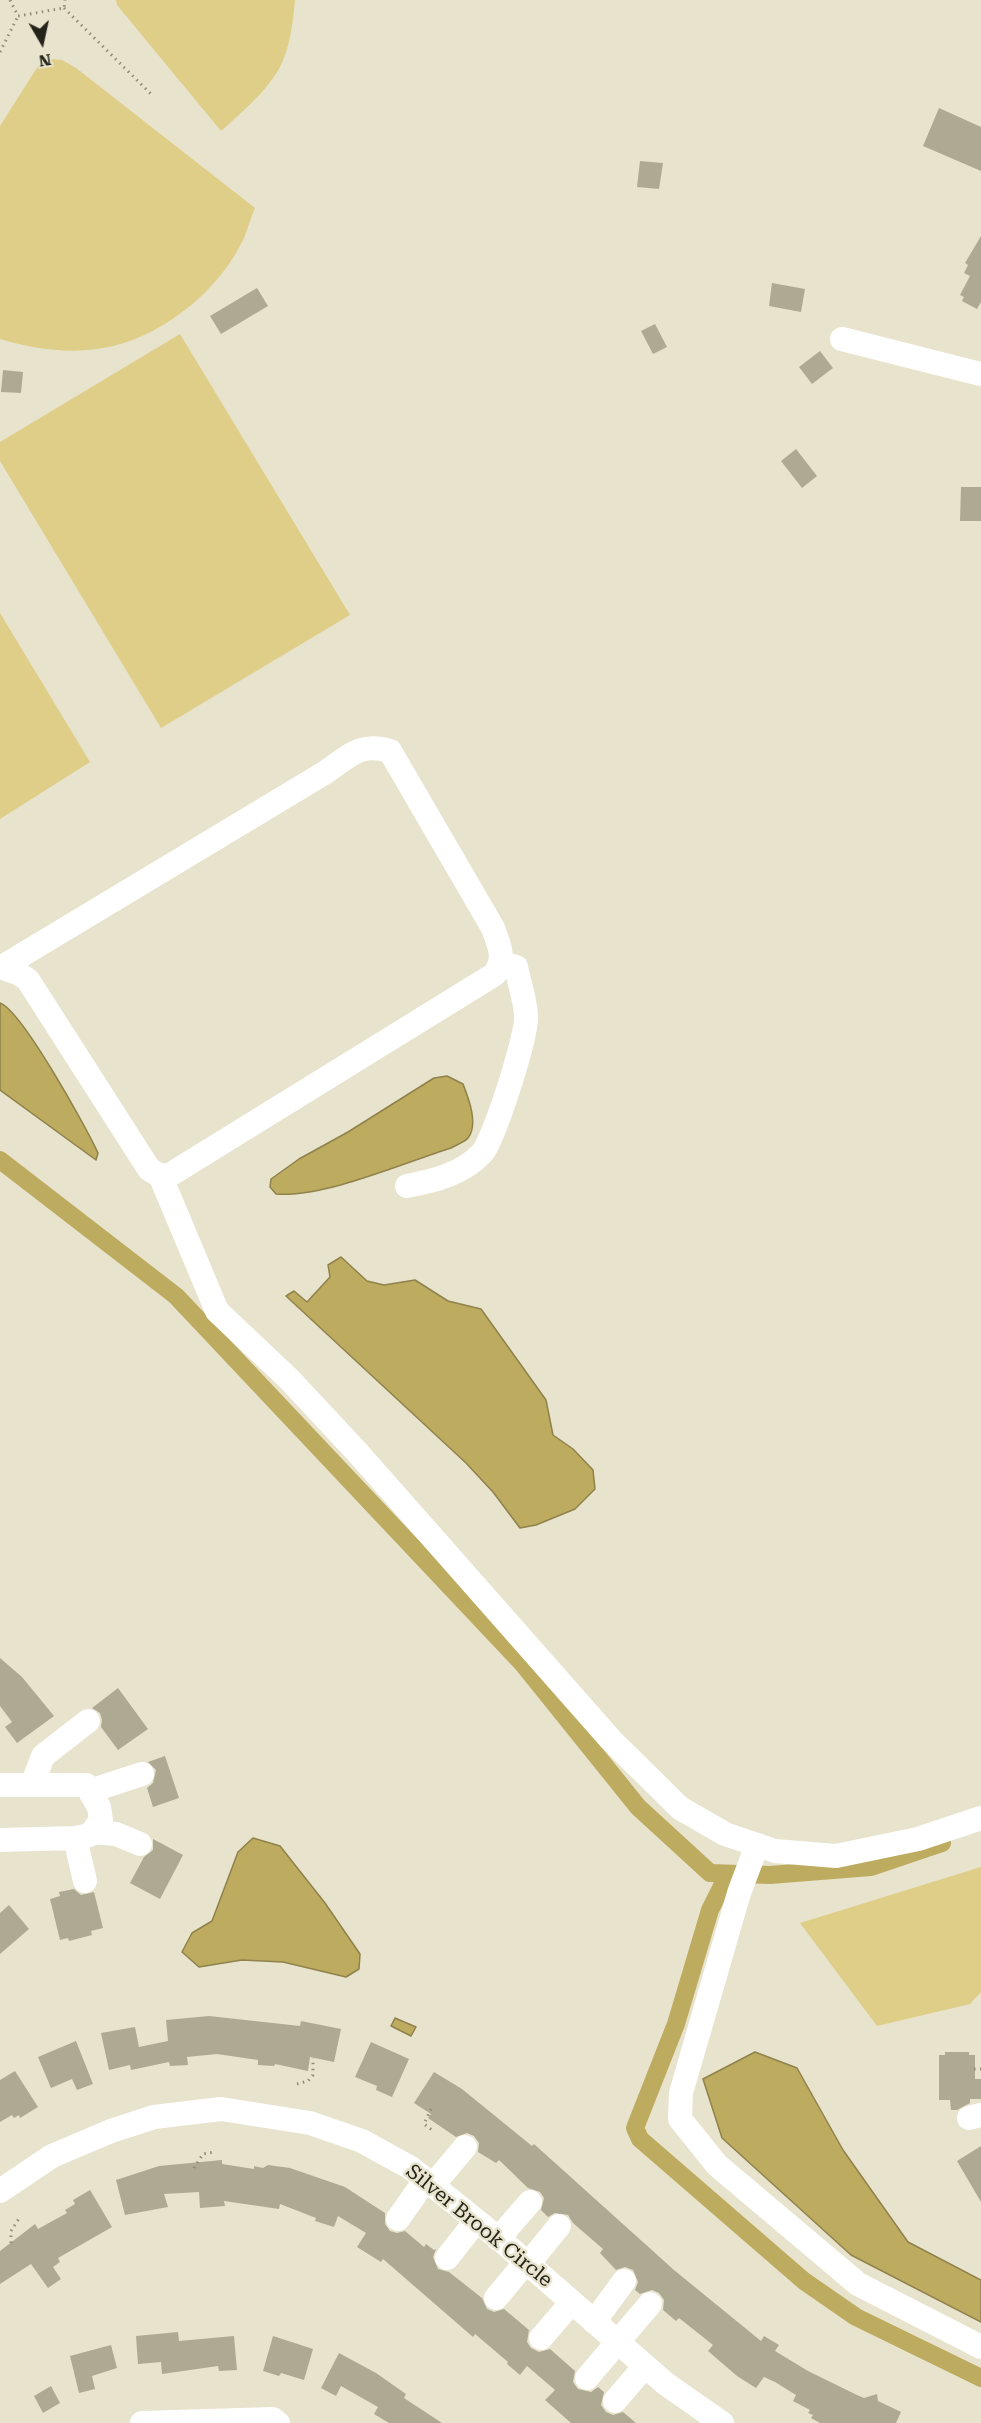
<!DOCTYPE html>
<html>
<head>
<meta charset="utf-8">
<style>
	body { margin:0 }
	#map { position:relative; width:981px; height:2423px; overflow:hidden; background:#e8e3cc; font-family:"Roboto Serif",serif }
	canvas { display:block }
	.north { position:absolute; left:12px; top:12px; width:60px; height:60px; -webkit-text-stroke:4px #e8e3cc; paint-order:stroke; rotate:171deg; font-size:16px; font-weight:700; line-height:24px; text-align:center; color:#242219 }
	.north::after { content:''; display:block; margin:auto; width:21px; height:27px; background:#242219; clip-path:polygon(50% 0,100% 100%,50% 72%,0 100%) }
</style>
</head>
<body>
<div id="map">
<canvas width="981" height="2423"></canvas>
<div class="north">N</div>
</div>
<script>
const ctx = document.querySelector('canvas').getContext('2d');
ctx.lineJoin = 'round';
function fill(path, color) { ctx.fillStyle = color; ctx.fill(path, 'evenodd'); }
function trace(path, color, width, dash) { ctx.strokeStyle = color; ctx.lineWidth = width; ctx.lineCap = dash ? 'butt' : 'round'; ctx.setLineDash(dash || []); ctx.stroke(path); }
function drawText(font, color, halo, rows, align = 'center') {
  ctx.font = font + ' "Roboto Serif",serif'; ctx.lineWidth = 5; ctx.setLineDash([]); ctx.textBaseline = 'middle'; ctx.strokeStyle = halo; ctx.fillStyle = color; for (const [text, x, y, turn = 0] of rows) {
    ctx.save(); ctx.translate(x, y); ctx.rotate((+turn || 0) * Math.PI / 180); ctx.textAlign = isNaN(turn) ? turn : align; if (halo) ctx.strokeText(text, 0, 0); ctx.fillText(text, 0, 0); ctx.restore();
  }
}
fill(new Path2D(`
	M116 0H295C293 22 290 49 279 69 265 93 241 113 221 131L117 5Z
	M48 59 62 60 76 68 255 208C251 217 248 228 244 238 221 288 167 333 113 346 76 355 36 350 0 339V126L38 66Z
	M180 334 350 615 161 728 0 461V442Z
	M0 613 90 762 0 819Z
	M981 1867V1992L970 2004 877 2026 800 1923Z`), '#dfce87');
const water = new Path2D(`
	M0 1003C22 1011 86 1127 98 1153L96 1160 0 1090Z
	M447 1076 463 1084C468 1097 479 1124 468 1138 465 1142 456 1145 451 1148 403 1163 324 1198 276 1194L270 1187 271 1179 299 1159 348 1132 434 1078Z
	M341 1257 367 1281 384 1285 415 1280 448 1301 481 1309 546 1400 553 1435 573 1449 593 1470 595 1489 575 1509 536 1525 520 1528 493 1492 466 1463 286 1296 294 1291 307 1302 330 1277 328 1265Z
	M253 1838 280 1846 325 1903 360 1954 359 1969 346 1977 283 1962 242 1960 199 1967 182 1952 192 1933 212 1921 238 1852Z
	M395 2018 416 2027 411 2036 391 2026Z
	M755 2052 797 2068 843 2150 908 2242 981 2280V2322L851 2255 722 2138 703 2079Z`);
fill(water, '#bdab60');
trace(water, '#8f824b', 1.5);
trace(new Path2D(`
	M0 1160 176 1296 523 1664 638 1807 710 1873 770 1875 871 1867 942 1843
	M728 1874 710 1910 676 2024 635 2128 640 2139 804 2281 856 2317 981 2378`), '#bdab60', 18);
fill(new Path2D(`
	M939 108 981 127V171L923 146Z
	M640 161 663 163 659 189 637 187Z
	M981 236V302L977 309 962 301 964 297 960 295 970 276 964 273 968 265 965 263Z
	M772 283 805 289 801 312 769 306Z
	M257 288 268 306 221 334 210 316Z
	M655 324 667 347 653 354 641 331Z
	M820 351 833 368 812 384 799 367Z
	M3 370 23 372 21 393 1 392Z
	M796 449 817 476 802 488 781 461Z
	M961 487H981V521H960Z
	M0 1658 22 1677 54 1716 17 1743 5 1727 12 1722 0 1706Z
	M118 1688 148 1729 118 1750 101 1727 102 1720 100 1713 92 1708Z
	M165 1756 179 1798 153 1807 147 1788 153 1783 156 1770 148 1762Z
	M153 1839 183 1855 160 1899 130 1883 144 1857 153 1850Z
	M74 1889 81 1895 94 1892 103 1928 91 1931 92 1935 69 1941 68 1938 60 1940 50 1899 60 1896 59 1892Z
	M9 1905 29 1929 0 1954V1913Z
	M209 2016 300 2026 301 2021 341 2029 334 2062 310 2057 308 2071 275 2064 274 2066 258 2065V2060L217 2054 187 2057 188 2065 170 2066 169 2062 131 2070 130 2065 109 2070 101 2033 135 2027 139 2047 168 2041 166 2020Z
	M76 2041 93 2084 77 2090 72 2079 51 2088 38 2057Z
	M371 2042 409 2059 392 2097 376 2090 377 2086 355 2077Z
	M945 2052H969V2055H975V2079H981V2099H970V2103L957 2110H951L950 2100H939V2055H945Z
	M15 2071 38 2107 20 2118 19 2115 14 2118 12 2115 0 2122V2080Z
	M434 2072 462 2089 532 2146 534 2144 674 2270 761 2341 764 2336 779 2345 775 2351 808 2371 857 2395 864 2398 877 2394 878 2401 901 2412 896 2423H820L811 2418 813 2415 808 2413 810 2410 793 2401 796 2395 775 2382 764 2377 756 2388 737 2376 708 2351 713 2345 679 2318 676 2321 663 2310 664 2300 659 2293 652 2290 640 2294 635 2290 638 2282 633 2270 625 2267 616 2270 600 2253 603 2249 573 2223 568 2215 555 2213 548 2217 541 2210 544 2198 540 2192 528 2188 499 2160 496 2163 478 2152 479 2143 474 2136 467 2133 456 2137 428 2118 431 2114 414 2103Z
	M981 2146V2202L957 2161Z
	M222 2160V2164L254 2169V2166L263 2168 268 2165 290 2168 345 2187 385 2213V2224L390 2231 397 2233 405 2231 424 2247 426 2244 434 2250 436 2249 433 2257 438 2269 449 2272 482 2298 487 2309 494 2312 504 2309 529 2330 527 2342 531 2348 539 2352 550 2349 575 2371 573 2382 578 2389 591 2392 598 2387 604 2392 601 2405 606 2412 613 2415 623 2412 636 2423H571L545 2400 555 2390 527 2366 520 2375 507 2364 508 2362 475 2334 473 2337 383 2259 381 2262 357 2247 366 2233 338 2216 334 2227 315 2221 316 2218 280 2204 279 2209 224 2201 225 2206 200 2208 199 2192 164 2194 168 2207 125 2215 116 2180 159 2166Z
	M90 2190 112 2227 58 2258 60 2262 53 2267 61 2279 48 2288 31 2264 0 2284V2251L35 2224 38 2229 67 2213 65 2210 75 2204 73 2200Z
	M178 2332 179 2341 234 2336 237 2370 219 2371 218 2366 162 2374 161 2362 138 2364 136 2336Z
	M273 2336 313 2349 304 2380 281 2373 279 2376 263 2371Z
	M111 2345 117 2368 92 2376 95 2389 79 2393 70 2356Z
	M339 2353 376 2373 406 2394 404 2398 442 2423H389L374 2414 378 2407 341 2386 336 2396 321 2388Z
	M51 2386 60 2403 43 2413 34 2396Z`), '#aea993');
trace(new Path2D(`
	M10 0 18 16 64 8 65 0
	M64 8 151 94
	M0 52 18 16
	M974 2069H981
	M297 2084 308 2081 313 2075V2058
	M431 2109 424 2124 432 2130
	M194 2168 203 2154 214 2152
	M11 2243V2231L20 2217`), '#8e8b7a', 3, [1.5, 4.5]);
trace(new Path2D(`
	M842 339 981 374
	M0 967 18 973 28 980 149 1169 157 1174 168 1176 495 974C506 956 499 946 493 928L390 751C360 742 349 756 326 772L2 967
	M160 1175 217 1311 289 1379 358 1453 611 1740 680 1808 725 1834 775 1851 836 1856 918 1839 981 1818
	M407 1186C433 1181 463 1174 482 1153 494 1140 527 1036 526 1017 526 1001 519 983 516 967L502 963
	M0 1785H86L99 1807 101 1820 90 1835 75 1838 0 1840
	M32 1785 43 1756 88 1721
	M90 1791 142 1774
	M92 1832 116 1834 140 1844
	M75 1838 85 1881
	M757 1845 739 1893 681 2093 680 2119 717 2165 858 2284 981 2347
	M969 2118 981 2115
	M433 2185 465 2147
	M0 2191 52 2156 111 2131 154 2117 221 2109 310 2123 362 2141 411 2168 503 2242 666 2384 722 2423
	M398 2219 426 2179
	M498 2239 530 2202
	M447 2258 476 2221
	M528 2264 559 2226
	M496 2298 526 2262
	M594 2322 624 2281
	M541 2338 572 2302
	M587 2378 650 2304
	M615 2401 645 2366
	M142 2423 273 2419 278 2423`), '#fff', 24);
drawText('20px', '#242219', '#e8e3cc', [
	["Silver Brook Circle",479,2226,39]
]);
</script>
</body>
</html>
